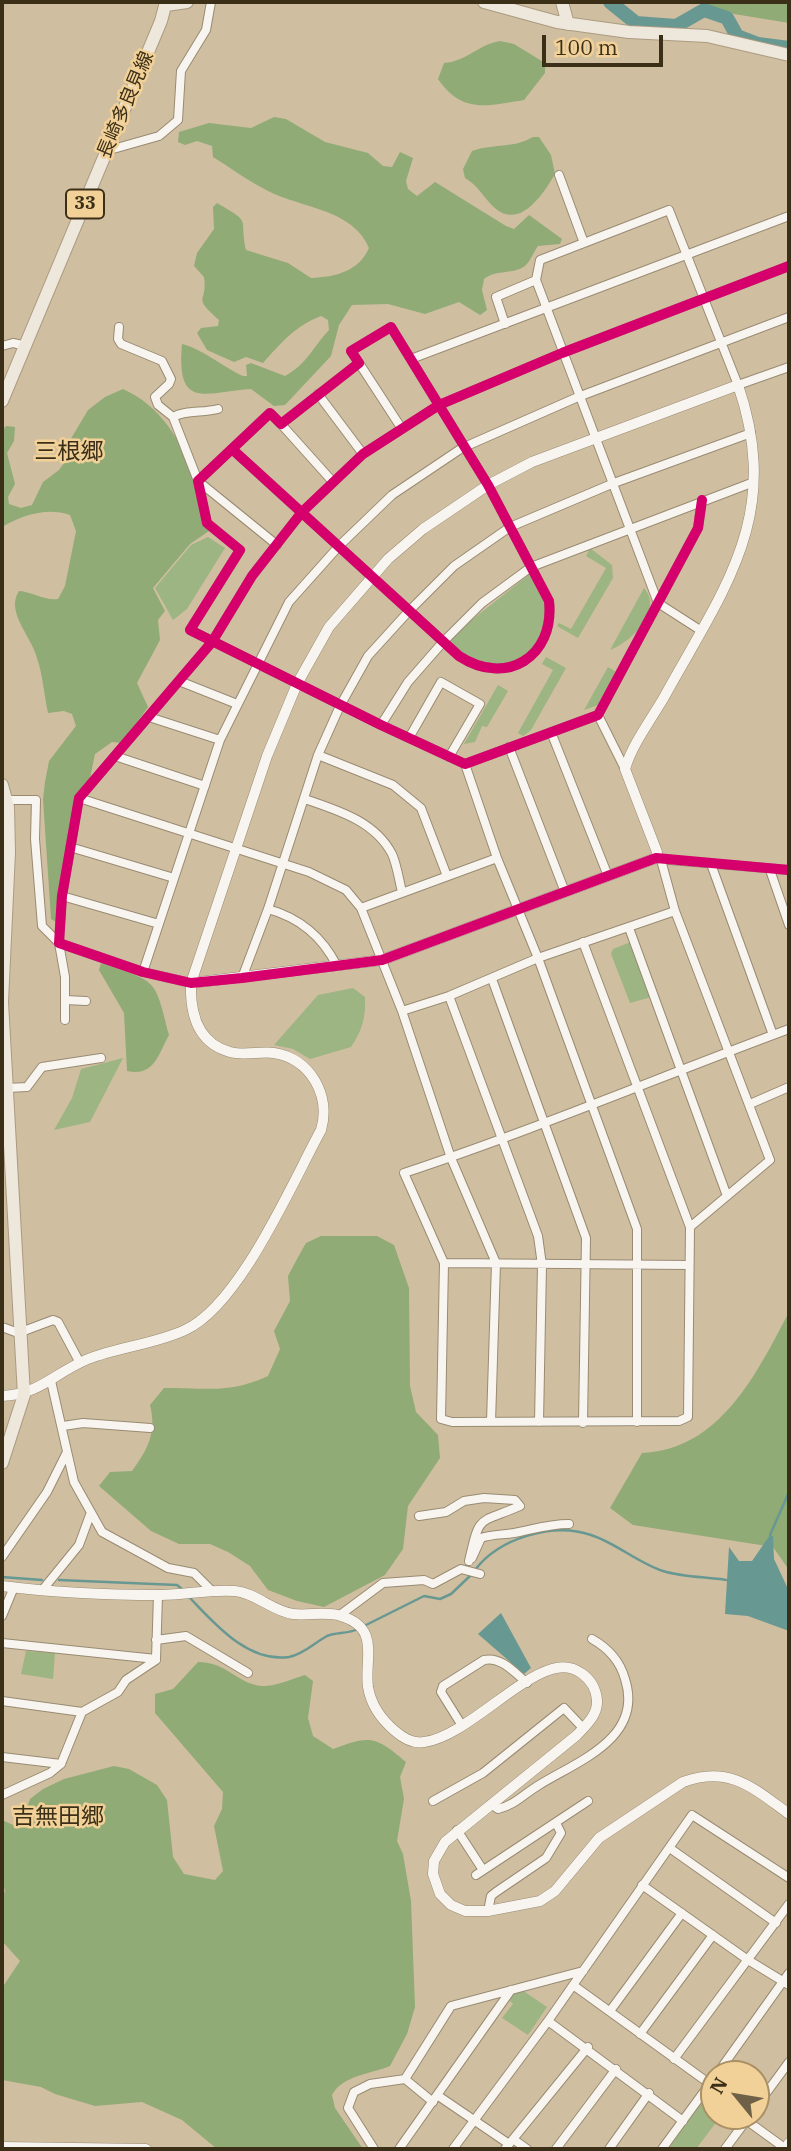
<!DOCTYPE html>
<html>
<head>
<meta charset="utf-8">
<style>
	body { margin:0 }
	#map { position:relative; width:791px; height:2151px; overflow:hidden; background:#d0bea0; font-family:"IBM Plex Serif",serif }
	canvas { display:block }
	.frame { position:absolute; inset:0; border:4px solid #3b2f18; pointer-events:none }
	.north { position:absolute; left:700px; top:2060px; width:70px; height:70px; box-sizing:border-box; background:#f2d198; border:2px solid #a99065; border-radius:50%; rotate:300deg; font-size:19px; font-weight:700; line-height:28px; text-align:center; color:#3b2f18 }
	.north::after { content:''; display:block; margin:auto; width:24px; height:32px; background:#6f6148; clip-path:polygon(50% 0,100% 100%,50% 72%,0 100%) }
	.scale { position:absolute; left:542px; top:35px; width:121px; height:32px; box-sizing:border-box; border:4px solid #3b2f18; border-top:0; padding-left:9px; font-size:21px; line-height:24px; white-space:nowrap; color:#3b2f18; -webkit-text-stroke:5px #f2d198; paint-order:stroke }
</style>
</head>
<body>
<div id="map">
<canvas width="791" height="2151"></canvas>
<div class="frame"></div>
<div class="north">N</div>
<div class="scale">100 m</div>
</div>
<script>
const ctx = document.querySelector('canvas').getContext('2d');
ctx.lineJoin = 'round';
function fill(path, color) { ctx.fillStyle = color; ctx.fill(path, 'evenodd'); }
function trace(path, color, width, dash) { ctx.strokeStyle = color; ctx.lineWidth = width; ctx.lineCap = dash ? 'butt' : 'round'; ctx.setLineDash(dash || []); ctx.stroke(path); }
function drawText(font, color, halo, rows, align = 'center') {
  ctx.font = font + ' "IBM Plex Serif","Noto Sans JP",serif'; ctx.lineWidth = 5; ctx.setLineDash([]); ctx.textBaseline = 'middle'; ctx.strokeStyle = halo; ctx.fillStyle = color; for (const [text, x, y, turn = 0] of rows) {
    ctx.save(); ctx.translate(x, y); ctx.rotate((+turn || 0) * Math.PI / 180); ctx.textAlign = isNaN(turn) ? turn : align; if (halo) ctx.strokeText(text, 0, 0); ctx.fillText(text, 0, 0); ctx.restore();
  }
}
fill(new Path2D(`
	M208 537 225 548 187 609 173 620 155 588 191 545Z
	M590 548 612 565 613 578 578 638 557 626 559 623 571 629 606 568 586 556Z
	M530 574C535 581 542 589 545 597 562 655 497 687 452 644L451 638 459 630Z
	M644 588C664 611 631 642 610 650Z
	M546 657 566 668 531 730 523 736 518 733 553 670 542 664Z
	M608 667 618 673 601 704 584 710Z
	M498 685 508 691 487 727 482 726 475 742 464 744Z
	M631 942 651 997 630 1003 611 954 613 949Z
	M353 988 365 997C366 1017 362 1031 351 1047L310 1059 293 1049 274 1045 318 995Z
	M123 1058 90 1122 54 1130 72 1098 81 1069Z
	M26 1651 55 1653 53 1679 21 1674Z
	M522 1990 547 2007 528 2035 502 2018 513 2004 510 2001 513 1994Z
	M702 2101 714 2105V2116H721L696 2149H666Z`), '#9cb582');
fill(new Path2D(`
	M700 2H789V23L722 12Z
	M500 41 514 44 545 63V73L524 100C487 106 462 114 438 79L444 63C468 61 477 45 500 41Z
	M274 117 286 119 325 142 368 153 383 166 392 167 400 152 413 158 406 181 408 189 417 196 435 182 506 226 514 229 529 215 562 239 560 244 538 246C534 251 531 260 526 265 515 275 496 269 484 279L482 290 487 310 480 315 459 302 425 314 388 304 352 305 339 325 331 356 285 405 274 406 251 389C205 392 176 411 182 344 201 348 223 367 243 376H247L246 365 251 363 285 376C307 364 313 347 329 330L328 320 321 316C295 326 281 343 263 363L246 357 234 362 207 350 197 333 201 328 218 326 219 320C191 295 208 304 204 277L194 266 197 253 214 229 213 207 217 203C253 224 239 216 246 250L288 263 311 278C336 277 359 271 369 248 353 209 301 208 268 191 248 181 231 168 213 157L212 146 197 141 185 145 178 142 179 132 209 123 251 128Z
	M533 137H539L551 155 555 174C544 193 521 229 496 209 484 199 479 186 465 178L463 169 472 151C495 143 512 149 533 137Z
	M123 389C161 406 182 441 194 480 200 498 198 515 209 531L190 544 153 588 165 611 158 620 160 640 137 683 148 707 122 743 112 742 95 754 90 778 76 801 57 898 58 923 51 919 43 799 45 782 49 761 76 726 72 714 64 711 48 713C44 695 43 676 37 658 32 637 5 612 19 591 33 592 45 601 58 599L65 586 76 531 70 515C47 507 23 515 2 527V431L6 426 15 427 14 441 7 453 15 484 8 497 9 504 21 508 32 505 43 482 59 470 70 455 69 442 88 410 105 397Z
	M101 963C158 983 154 976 169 1035 158 1055 154 1077 127 1071L124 1013 99 970Z
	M321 1236H377L394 1245 409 1288 410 1386 416 1412 438 1435 440 1458 408 1506 403 1549 385 1575 324 1607 297 1601 268 1590 250 1566 228 1552 210 1544H179L151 1531 99 1486 110 1472 132 1471C148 1449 157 1432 150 1405L164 1388C207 1387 226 1395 268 1376L280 1349 274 1331 290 1301 288 1276 297 1259 306 1243Z
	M789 1312V1570L773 1547 633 1525 610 1508 642 1453C720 1450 757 1373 789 1312Z
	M198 1662C227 1662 236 1683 261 1686 274 1687 292 1679 305 1675L313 1681 308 1718 313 1736 333 1749C371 1735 375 1736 406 1762L400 1777 404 1799 397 1841 403 1854 411 1901 415 2007 407 2034 390 2066C371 2074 343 2075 332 2095L335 2108 363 2149H217L182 2120 142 2102 95 2106 55 2094 41 2087 2 2080V1988L20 1961 2 1941V1902L5 1890 2 1886V1820L20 1828 30 1799 43 1789 64 1779 114 1766 129 1769 157 1785 167 1800 173 1857 184 1874 215 1880 223 1871 214 1826 222 1809 223 1792 155 1713V1694L173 1689Z`), '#90ab76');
fill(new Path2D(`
	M770 1535 773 1536 774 1559 789 1591V1631L748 1616 725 1614 729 1547 739 1561H752Z
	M501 1613 531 1668 524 1674 478 1634Z`), '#689892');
trace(new Path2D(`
	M770 1535 789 1492
	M475 1570C499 1538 553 1522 591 1535 616 1543 638 1563 663 1571 682 1577 706 1577 726 1580
	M2 1577 42 1580
	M59 1580 177 1585 182 1589
	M190 1598C215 1624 248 1663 289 1657 304 1654 314 1643 327 1636 336 1632 348 1634 358 1629
	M364 1626 424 1596 440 1599 451 1594 471 1575`), '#689892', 2.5);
trace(new Path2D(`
	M610 2 636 23 676 26 704 10 727 18 737 36 758 44 789 48`), '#689892', 14);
const minor = new Path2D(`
	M106 151 159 136 178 120 181 71 206 30 211 2
	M559 175 584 243
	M505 324 496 297 536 280
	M119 327 118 339 121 344 162 361 171 379 169 384 155 397 158 405 173 417 198 481 277 545
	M2 346 13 343 27 346
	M411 359 789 216
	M359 363 402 429
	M318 394 363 454
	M173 417C185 410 204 413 218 409
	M281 424 333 482
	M232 449 459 656C506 687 555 657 549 601L488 485 391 327 351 351 359 363 281 424 270 413 198 481 207 523 240 550 190 630 381 725 465 764 598 715 698 528 702 500
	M700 630 658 603 536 280 540 260 669 210 738 385 789 367
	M179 681 237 704
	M598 715 625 769
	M149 717 220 740
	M381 725 408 682 443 642 482 603 531 567 754 482
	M551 732 608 876
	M409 738 441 682 480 704 449 757
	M509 747 565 892
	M318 755 393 785 421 808 447 876
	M115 756 205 786
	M465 764 497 858 538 958 637 1229V1422
	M79 798 309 872 346 890 361 908 402 1011 451 1158 496 1263 491 1422
	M305 799C337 810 375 821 392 854 397 865 399 880 402 892
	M7 800H36L35 839 42 926 59 943 65 977V1020
	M70 847 174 878
	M658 859 789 870
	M661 860 675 911 770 1160 690 1227
	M711 864 773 1035 789 1029
	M770 870 789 925
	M62 896 159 924
	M361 908 497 858
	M268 909C300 918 322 936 337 966
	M629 928 727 1196
	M583 942 690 1227 688 1417 679 1421 452 1422 441 1419 444 1263 404 1173C528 1132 650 1081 773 1035
	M143 972 220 740 289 602 339 546 392 495 462 448 578 397 789 317
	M242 978 268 909 318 755 340 706 368 656 408 612 454 566 510 527 614 483 751 433
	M492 979 586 1238 583 1423
	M191 983 143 972 59 943 62 896 79 798 212 642 252 576 302 512 363 454 439 405 562 353 789 266
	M449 996 538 1236 542 1265 539 1422
	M65 1000 86 1001
	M402 1011 449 996 538 958 675 911
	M7 1088 27 1087 42 1067 101 1058
	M750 1104 789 1087
	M444 1263 689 1265
	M2 1327 21 1334
	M21 1332 53 1320 58 1322 80 1363
	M51 1381 74 1482 102 1532 168 1568 194 1573 213 1592
	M63 1426 83 1423 150 1428
	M419 1516 446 1512 464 1501 484 1498 515 1500 520 1506C478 1524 480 1513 469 1561
	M2 1557 47 1492 67 1452
	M472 1558 481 1538C493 1534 502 1535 514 1533 534 1529 549 1524 569 1524
	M44 1588 79 1545 90 1515
	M340 1615 383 1583 424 1580 433 1584 461 1569 480 1574
	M2 1616 14 1587
	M156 1640 186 1636 248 1673
	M2 1643 156 1659 158 1595
	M2 1701 82 1712 61 1764 2 1757
	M82 1712 118 1692 126 1680 156 1660
	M461 1724 441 1692 443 1686 484 1660C501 1656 515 1673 527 1683
	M2 1795 50 1773 61 1764
	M433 1801 483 1773 564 1708 583 1728
	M491 1804 498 1809C515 1805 524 1794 539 1785 578 1761 644 1738 625 1679 620 1661 608 1648 592 1639
	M457 1830 483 1870
	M671 1849 776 1923
	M476 1875 588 1801
	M642 1885 748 1960 789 1985
	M488 1911 491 1896 496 1892 546 1858 561 1833 556 1823
	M573 1985 710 2084
	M610 2011 682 1913
	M548 2021 683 2121
	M640 2034 713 1935
	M674 2059 789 1904
	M717 2074 789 1973
	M405 2079 451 2006 583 1971
	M437 2095 509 2144
	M756 2107 789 2062
	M746 2120 786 2149
	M513 2139 527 2149
	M374 2149 348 2108 354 2092 370 2084 405 2079 433 2102
	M399 2149 511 1990
	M453 2149 548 2021 692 1815 789 1878
	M505 2149 588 2047
	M556 2149 616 2069
	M609 2149 649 2093
	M662 2149 714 2078
	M725 2149 748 2118`);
const tertiary = new Path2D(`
	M2 1396C41 1394 54 1373 88 1359 119 1347 155 1344 185 1330 240 1305 292 1183 321 1130 331 1096 311 1059 274 1053 260 1051 244 1056 230 1052 197 1043 190 1012 191 983L267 756 297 684 329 627 388 559 423 529 488 485 532 462 738 385C783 517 724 588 663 699 650 721 632 745 625 769L657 852 656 858 382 960 191 983
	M2 1586C49 1592 112 1595 161 1595 185 1595 210 1589 235 1591 256 1593 272 1611 293 1614 308 1616 327 1611 341 1616 381 1628 364 1659 368 1687 371 1705 382 1720 395 1731 403 1738 413 1744 424 1742 463 1737 514 1680 552 1669 574 1662 595 1678 597 1700 598 1715 586 1725 577 1735L445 1842 434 1861 433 1874 440 1894 451 1905 465 1911H488L540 1901 555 1891 599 1838 683 1782C730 1765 753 1788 789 1814
	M2 2147 146 2149
	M785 2149 789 2143`);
const primary = new Path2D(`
	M484 2 557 22 629 32 707 36 789 55
	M562 2 568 24
	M166 5 187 2
	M2 401 161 21 166 2
	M2 785 8 807 9 852 2 1002 24 1395 2 1463`);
trace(minor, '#988b72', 10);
trace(tertiary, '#988b72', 11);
trace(primary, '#ab9b81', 14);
trace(minor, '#f8f5f1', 8);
trace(tertiary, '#f8f5f1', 10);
trace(primary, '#eee7dc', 12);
trace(new Path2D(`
	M789 266 562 353 439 405 363 454 302 512 252 576 212 642 79 798 62 896 59 943 143 972 191 983 242 978 382 960 656 858 789 870
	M232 449 459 656C506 687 555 657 549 601L488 485 391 327 351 351 359 363 281 424 270 413 198 481 207 523 240 550 190 630 381 725 465 764 598 715 698 528 702 500`), '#d6006c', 10);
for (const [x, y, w] of [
	[85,204,38]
]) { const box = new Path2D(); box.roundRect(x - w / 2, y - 14.5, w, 29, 5); ctx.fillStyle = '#f2d198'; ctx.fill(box); trace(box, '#3b2f18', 2); }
drawText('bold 18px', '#3b2f18', null, [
	["33",85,204]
]);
drawText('19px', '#3b2f18', '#f2d198', [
	["長崎多良見線",126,105,-67]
]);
drawText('23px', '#3b2f18', '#f2d198', [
	["三根郷",69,452],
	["吉無田郷",58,1817]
]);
</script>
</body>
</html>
